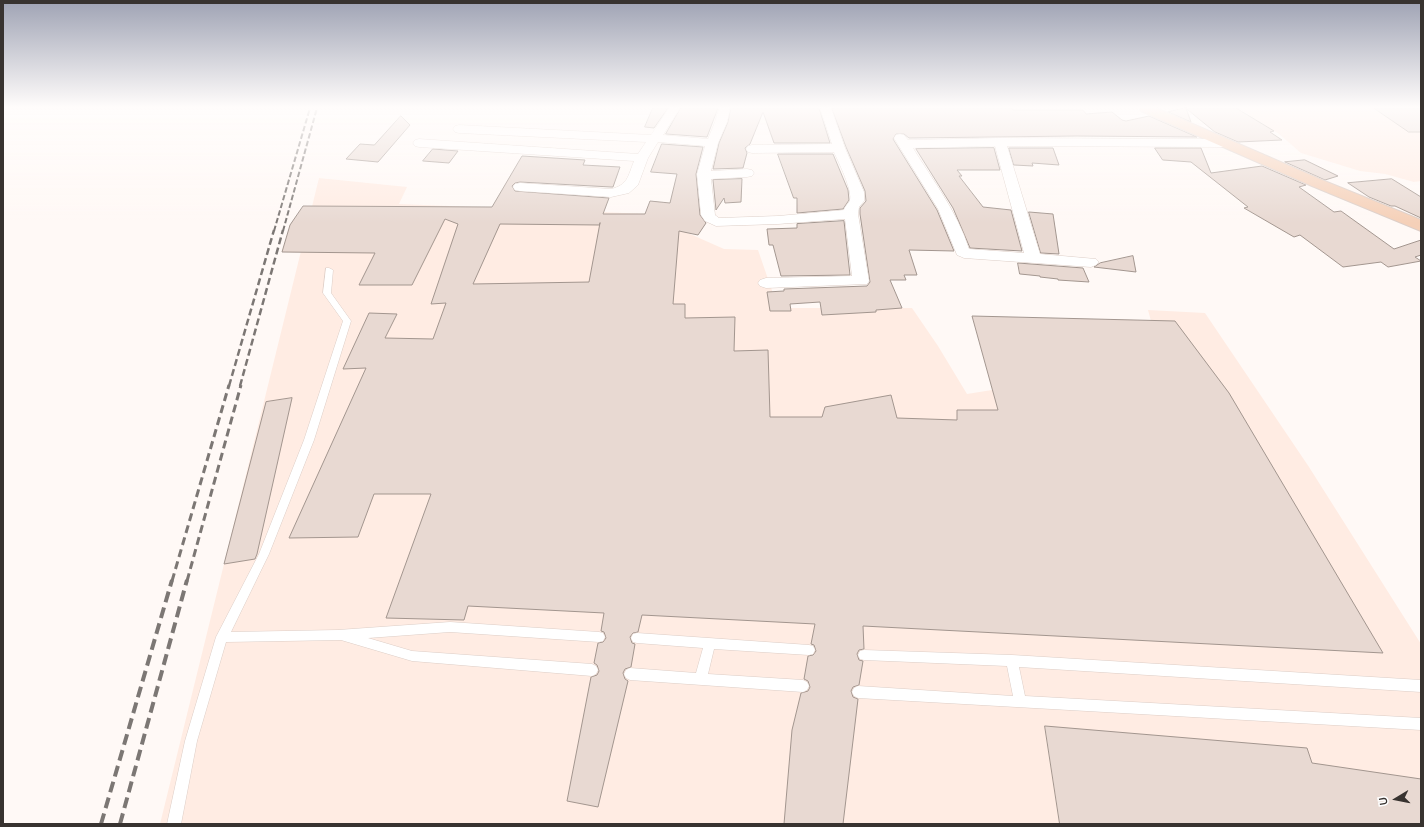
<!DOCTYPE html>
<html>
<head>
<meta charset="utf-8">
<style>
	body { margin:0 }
	#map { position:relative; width:1424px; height:827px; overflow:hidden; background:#fff9f6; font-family:"Nunito Sans",sans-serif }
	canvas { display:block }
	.frame { position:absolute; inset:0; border:4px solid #383330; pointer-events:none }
	.north { position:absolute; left:1376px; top:779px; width:40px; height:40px; -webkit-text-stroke:3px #fff; paint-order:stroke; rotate:260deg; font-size:11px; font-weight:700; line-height:16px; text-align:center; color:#383330 }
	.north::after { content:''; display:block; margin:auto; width:14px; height:18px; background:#383330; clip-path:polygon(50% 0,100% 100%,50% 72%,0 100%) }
</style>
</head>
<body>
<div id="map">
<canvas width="1424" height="827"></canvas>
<div class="frame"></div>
<div class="north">U</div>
</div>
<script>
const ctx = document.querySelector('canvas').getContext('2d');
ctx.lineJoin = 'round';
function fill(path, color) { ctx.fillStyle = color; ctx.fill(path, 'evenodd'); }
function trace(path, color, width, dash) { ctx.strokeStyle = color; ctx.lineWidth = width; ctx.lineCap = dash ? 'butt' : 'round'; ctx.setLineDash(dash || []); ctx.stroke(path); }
fill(new Path2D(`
	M1238 108H1421V181L1414 182 1385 174 1360 171 1301 153 1279 134Z
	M319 178 407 187 399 204 676 215 672 226 724 249 758 250 778 308H912L938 346 967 394 1017 386 1172 398 1148 310 1205 313 1309 467 1421 644V824H160Z`), '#ffece3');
const building = new Path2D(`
	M653 108H668L654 128 645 127Z
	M681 108H718L707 137 666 134Z
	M731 108H819L830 143H774L763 112 750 144 745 148 747 153 743 168 713 169 719 143 728 122Z
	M832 108H1012L1013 110H1083L1086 114 1112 112 1122 120 1126 121 1149 116 1197 137 1076 136 909 138 904 134H896L893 139 937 210 954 251 909 250 917 275H904L906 280H890L902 308 876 310V312L822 315 820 302 790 304 791 311H770L767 292 784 291V289L867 286 870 282 860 214V208L866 201 865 191 846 147Z
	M1186 108H1236L1274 131 1270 132 1282 140 1238 142 1215 132Z
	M1186 108 1191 122 1168 112Z
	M1374 108H1421V132H1409Z
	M401 116 410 125 378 162 346 159 360 144 374 145Z
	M662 144 703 147 696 174 700 215 706 223 698 235 679 231 673 304H685V318L735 317 734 351 768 350 770 417H822L825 407 891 395 897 418 957 420V410H998L972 316 1175 321 1229 393 1383 653 863 626 864 649 859 650 857 654 859 660 863 661 859 685 853 687 851 691 853 697 858 699 843 824H784L792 730 801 693 808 691 810 687 808 681 804 679 808 656 813 655 816 651 814 645 811 644 815 624 642 615 638 632 633 633 630 637 632 643 635 644 631 667 625 669 623 673 625 679 628 681 598 807 567 801 591 677 597 675 599 671 597 665 594 663 598 643 603 642 606 638 604 632 601 631 604 613 468 606 464 620 386 618 431 494H374L358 537 289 538 366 368 343 369 369 313 397 314 385 338 433 339 446 303 431 304 458 224 445 219 412 285H359L375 253 282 252 290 225 303 206 492 207 522 156 585 160 583 165 620 167 613 187H611L520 182 515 183 512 186 515 191 609 198 603 214H645L650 201 670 203 677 174 651 172ZM600 223 589 282 473 284 500 224 599 225Z
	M994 148 1000 170H957L962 176H959L983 207 1011 210 1022 251 970 248 953 208 916 149Z
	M1009 148H1053L1059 165 1032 163 1033 166 1014 165Z
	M1155 148H1201L1211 173 1262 166 1306 185 1299 187 1334 212 1341 211 1394 249 1421 240V255L1415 257 1421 261 1388 267 1381 262 1343 267 1300 235 1294 237 1244 208 1248 207 1191 162 1163 160Z
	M433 149 458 151 449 163 423 161Z
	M778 154H833L848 190 849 200 843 209 797 213V198H794Z
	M1305 160 1338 176 1325 180 1285 162Z
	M742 179 741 202 725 203 724 198 716 210 713 180Z
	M1392 179 1421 197V218L1395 206H1391L1369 197 1348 183Z
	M1029 212 1053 214 1059 254 1041 253Z
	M844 221 850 275 781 276 773 245H769L767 229 797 228V224Z
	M1133 256 1136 272 1094 267 1100 263Z
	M1018 263 1083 268 1089 282 1058 280V279L1040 277V276L1020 274Z
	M292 398 257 554 255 559 224 564 266 402Z
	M1045 726 1307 748 1312 763 1421 779V824H1060Z`);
fill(building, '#e8d9d2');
trace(building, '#a3968f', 1);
const lane = new Path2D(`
	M326 268H329L333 270 331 293 351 321 314 440 269 554 231 632 338 630 450 622 599 632 603 633 605 637 603 641 599 642 450 632 368 638 412 651 592 664 596 666 598 670 596 674 592 676 412 661 341 640 226 642 197 741 181 824H167L185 741 216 637 259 554 304 440 343 321 323 293Z
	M637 633 809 645 813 646 815 650 813 654 809 655 714 649 708 674 803 680 807 682 809 686 807 690 803 692 630 680 626 678 624 674 626 670 630 668 696 673 703 648 637 643 633 642 631 638 633 634Z
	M864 650 1012 655 1421 680V692L1019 667 1025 696 1421 718V730L858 698 854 696 852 692 854 688 858 686 1013 696 1007 666 864 660 860 659 858 655 860 651Z`);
const street = new Path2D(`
	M669 108H680L663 135 708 139 715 122 719 108H730L727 122 718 143 711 171 747 169 752 170 754 173 752 176 747 177 711 179 715 215 719 218 778 216 844 210C845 205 849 204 850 200 853 191 838 161 834 152L752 153 748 152 746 149 748 146 752 145 832 144 820 108H831L845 148 864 192V201L859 207 858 214 869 281 867 284 766 288 760 286 758 283 760 280 766 278 852 276 845 219 778 224 716 226 705 221 701 215 697 174 705 146 658 142 648 158 638 185 629 193 611 197 520 191 515 190 513 187 515 184 520 183 611 189C628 185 628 176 634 161L419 147 415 146 413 143 415 140 419 139 638 154 646 142 459 133 455 132 453 129 455 126 459 125 651 135Z
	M900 134 904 135 908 140 1000 138 1224 139 1228 140 1230 143 1228 146 1224 147 1007 146 1040 254 1096 259 1099 262 1096 265 1091 267 964 258 957 255 938 209 894 138 896 135ZM995 146 1024 253 969 249C957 211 933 181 913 148Z`);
const secondary = new Path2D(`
	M1139 108H1156L1322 180 1421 220V231L1312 186 1141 111Z`);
trace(lane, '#ddcec7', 1);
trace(street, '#ddcec7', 1);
trace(secondary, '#ddcec7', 2);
fill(lane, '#fff');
fill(street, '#fff');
fill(secondary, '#f5d0b8');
trace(new Path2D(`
	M274 231 310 108
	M283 231 317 108`), '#7c7774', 2, [5.5, 2.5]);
trace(new Path2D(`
	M229 386 274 230
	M240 386 283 230`), '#7c7774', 2.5, [7, 3.5]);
trace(new Path2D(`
	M172 581 229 385
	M187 581 241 385`), '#7c7774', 3, [8, 4.5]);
trace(new Path2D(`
	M101 824 172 580
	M120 824 187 580`), '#7c7774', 4, [11, 5.5]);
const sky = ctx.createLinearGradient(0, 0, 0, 223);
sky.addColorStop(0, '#9fa3b4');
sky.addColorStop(0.48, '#fffcfb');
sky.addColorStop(1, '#fffcfb00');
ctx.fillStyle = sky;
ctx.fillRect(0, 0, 1424, 223);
</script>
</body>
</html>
